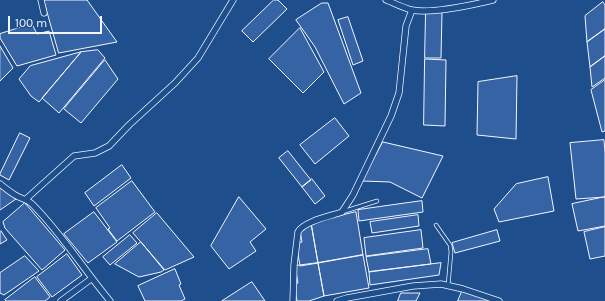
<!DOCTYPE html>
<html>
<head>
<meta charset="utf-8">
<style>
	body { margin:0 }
	#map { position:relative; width:605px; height:301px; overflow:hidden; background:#1f4e8c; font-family:Karla,sans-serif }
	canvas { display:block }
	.scale { position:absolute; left:8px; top:16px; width:94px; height:18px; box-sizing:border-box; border:2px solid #f2f6ff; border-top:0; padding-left:5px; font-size:12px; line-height:14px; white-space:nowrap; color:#f2f6ff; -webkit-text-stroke:3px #1f4e8c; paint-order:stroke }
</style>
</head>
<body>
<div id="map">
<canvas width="605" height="301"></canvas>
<div class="scale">100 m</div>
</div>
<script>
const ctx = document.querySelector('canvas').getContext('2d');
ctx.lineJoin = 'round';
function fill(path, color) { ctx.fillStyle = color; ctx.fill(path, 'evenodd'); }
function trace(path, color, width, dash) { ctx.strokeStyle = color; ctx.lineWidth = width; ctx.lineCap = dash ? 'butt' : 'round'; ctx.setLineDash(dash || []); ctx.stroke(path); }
const building = new Path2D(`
	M44 0H87L117 42 59 53Z
	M274 0H278L287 9 253 42 242 31Z
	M603 2 605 5V29L587 42 585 16Z
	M322 3H328L361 93 344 104 315 47 296 20Z
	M426 11 442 12 441 58H425Z
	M348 17 363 61 353 65 338 20Z
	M32 24 37 34 49 31 56 55 17 66 0 38V34Z
	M300 28 324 72 303 93 269 59Z
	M605 29V56L590 67 587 42Z
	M0 46 13 68 0 81Z
	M98 50 105 58 59 113 42 98 81 52Z
	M81 52 39 102 31 96 19 79 30 66Z
	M605 56V78L592 87 590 67Z
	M425 59 446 60 445 126 424 125Z
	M105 60 118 79 81 123 64 109Z
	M517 76 516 139 477 135 478 82Z
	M605 80V131L602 132 591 90Z
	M335 118 349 136 315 164 300 145Z
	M20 133 30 138 9 180 0 175V174Z
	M604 140 605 153V197L576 199 570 143Z
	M383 142 443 156 422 198 390 182 362 181Z
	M288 151 311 180 302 187 279 158Z
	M122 165 131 178 94 206 85 193Z
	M548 177 554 211 499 222 494 209 516 184Z
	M312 179 325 196 315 204 302 187Z
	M132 181 155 212 117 241 108 229 110 228 96 208Z
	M0 186 16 199 0 210Z
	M239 197 266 229 250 242 256 251 229 269 211 246Z
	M605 197V226L578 231 572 204Z
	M422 201 423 212 359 221 358 210Z
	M25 203 65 250 42 270 5 228 3 222Z
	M94 212 117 242 88 263 64 234Z
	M356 212 363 255 318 263 311 223Z
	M157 213 194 257 165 270 133 233Z
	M418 215 419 226 372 233 370 222Z
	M311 223 318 263 300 266 296 243 302 242 300 230Z
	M605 227V256L590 259 584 232Z
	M421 230 423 248 366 256 364 238Z
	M497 230 500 241 455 253 452 243Z
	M1 231 7 240 0 244V232Z
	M130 235 137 243 110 265 103 257Z
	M141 242 164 270 161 272 139 277 115 264Z
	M428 249 431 264 369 272 366 257Z
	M67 254 82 275 52 297 37 277Z
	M363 255 369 288 324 296 318 263Z
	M25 256 39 271 4 295 0 293V273Z
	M318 263 324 296 309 301H297L294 284 298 283 295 266Z
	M441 263 439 275 370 285 369 272Z
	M175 269 181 284 179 285 185 299 181 301H145L138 286Z
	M35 277 50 297 45 301H6L5 300Z
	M252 282 265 301H222Z
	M463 289 493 301H458Z
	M401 293H420L416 301H398Z`);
fill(building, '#3563a3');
trace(building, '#f2f6ff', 1);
const lane = new Path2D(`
	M342 212 377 201
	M436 225 450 245 451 252 448 286`);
const street = new Path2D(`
	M41 0 44 13
	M386 0C394 3 403 8 412 10 432 14 472 5 493 0
	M0 184C5 188 10 192 15 195 21 199 28 199 33 205 62 234 84 270 110 301
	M26 199 74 156 95 153 109 146 129 125 175 83 198 58 233 0
	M61 301 91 279
	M293 301 294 265 298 232C304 221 331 216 342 212L353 195 391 116 399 93 406 26 412 10
	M337 301 347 298 413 286 441 284 463 289 499 301`);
trace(lane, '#f2f6ff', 4.5);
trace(street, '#f2f6ff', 7);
trace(lane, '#1f4e8c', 3);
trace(street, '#1f4e8c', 5.5);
</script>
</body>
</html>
